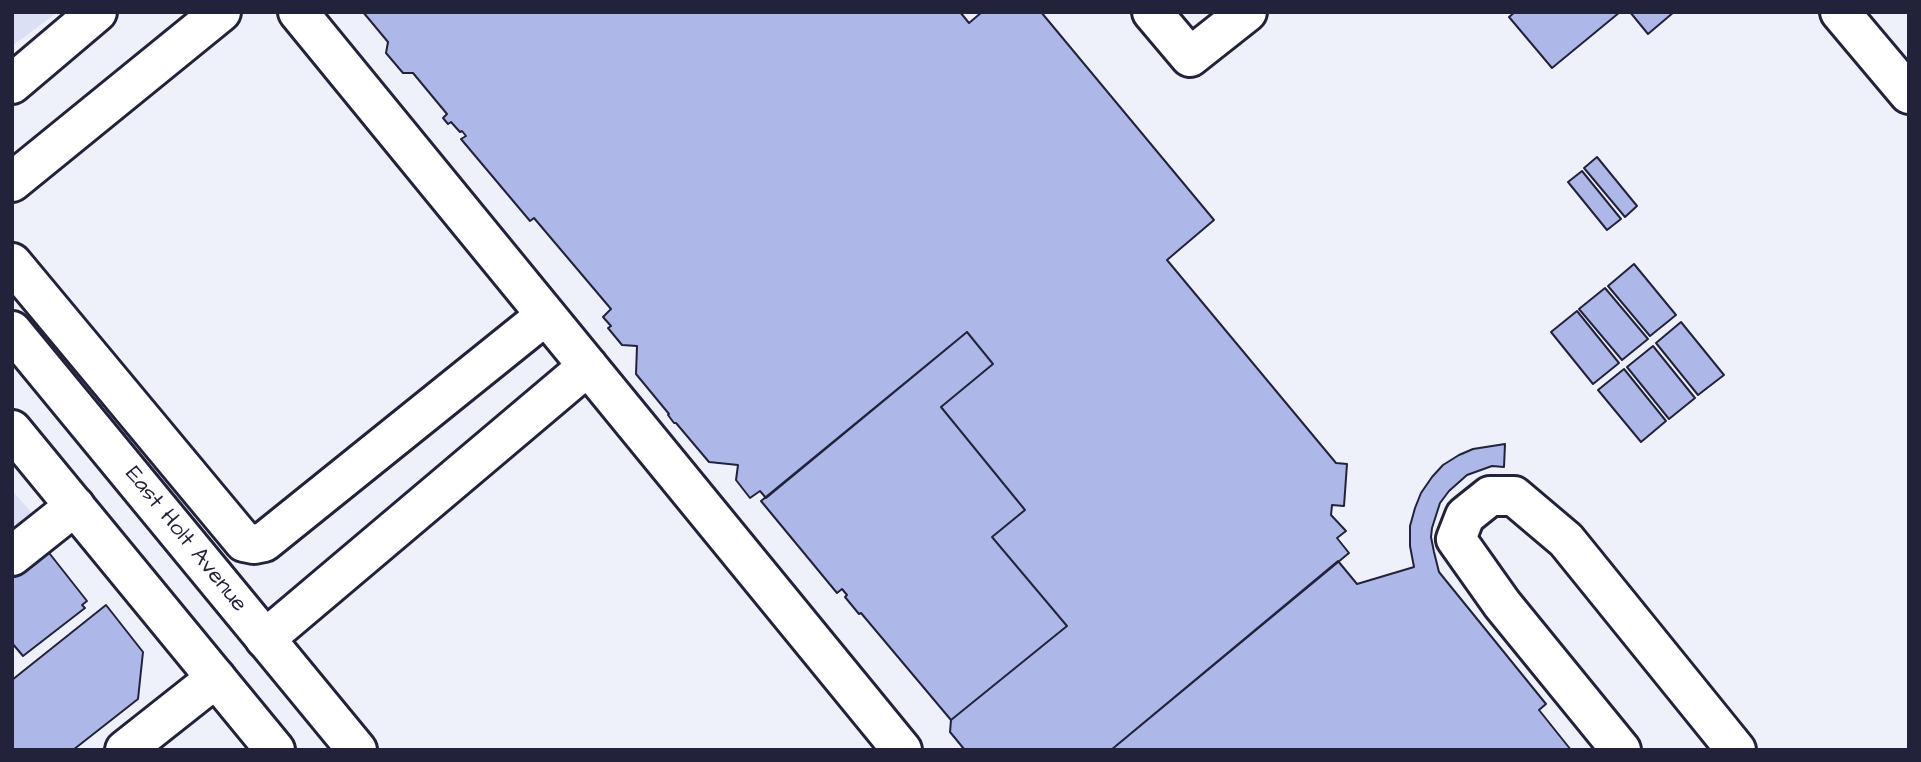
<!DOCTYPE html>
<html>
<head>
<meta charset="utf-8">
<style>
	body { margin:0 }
	#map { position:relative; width:1921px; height:762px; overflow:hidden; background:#eff1fa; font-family:"Architects Daughter",sans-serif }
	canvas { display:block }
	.frame { position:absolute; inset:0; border:14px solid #22223b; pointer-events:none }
</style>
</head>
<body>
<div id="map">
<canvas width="1921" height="762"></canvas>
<div class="frame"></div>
</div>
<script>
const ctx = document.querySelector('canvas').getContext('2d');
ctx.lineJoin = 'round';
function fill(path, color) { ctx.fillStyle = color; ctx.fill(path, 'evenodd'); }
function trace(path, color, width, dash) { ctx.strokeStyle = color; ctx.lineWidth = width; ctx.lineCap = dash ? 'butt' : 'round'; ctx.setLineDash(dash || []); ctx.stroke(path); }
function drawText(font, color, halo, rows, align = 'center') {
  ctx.font = font + ' "Architects Daughter",sans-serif'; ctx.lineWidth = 5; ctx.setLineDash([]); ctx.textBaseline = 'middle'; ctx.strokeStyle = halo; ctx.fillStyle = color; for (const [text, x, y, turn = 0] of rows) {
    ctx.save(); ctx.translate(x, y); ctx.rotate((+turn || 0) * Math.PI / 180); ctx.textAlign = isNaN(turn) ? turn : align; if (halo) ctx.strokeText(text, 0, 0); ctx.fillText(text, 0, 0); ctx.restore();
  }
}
fill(new Path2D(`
	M12 12H58L12 46Z
	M12 490 37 519 12 539Z`), '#dbe0f5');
const building = new Path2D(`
	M363 12H960L969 23 982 12H1041L1214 220 1167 260 1336 463 1347 464 1344 506 1332 505 1331 515 1346 531 1337 538 1349 553 1111 750 964 749 950 732 951 720 1067 626 992 537 1025 510 941 407 993 364 967 332 766 498 760 491 750 498 736 480 738 465 709 462 676 423H674L668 415 669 414 636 374 637 346 622 345 608 328 611 326 603 317 611 309 534 218 530 221 461 139 466 136 462 131 460 132 451 122 448 124 443 118 447 114 413 73H403L386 53 388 42Z
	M1515 12H1620L1552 68 1509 17Z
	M1630 12H1674L1648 34Z
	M1597 157 1637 206 1625 217 1584 168Z
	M1582 171 1621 219 1607 230 1568 182Z
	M1634 264 1676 315 1650 336 1608 286Z
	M1605 288 1648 339 1622 360 1579 309Z
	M1577 311 1619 363 1593 384 1551 332Z
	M1681 322 1724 375 1698 395 1656 343Z
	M967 332 993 364 941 407 1025 510 992 537 1067 626 951 720 861 613 859 614 845 597 847 595 842 589 837 593 761 501Z
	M1653 346 1695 398 1669 419 1627 367Z
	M1624 369 1666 421 1641 442 1598 390Z
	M1505 444 1504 467 1492 466 1467 475 1449 491 1440 503 1432 528 1431 537 1434 552 1439 572 1546 704 1539 710 1571 750H1111L1338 561 1357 584 1414 567 1410 546V526L1415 508 1421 493 1432 477 1443 465 1459 455 1473 449Z
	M46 549 87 601 82 605 85 608 23 656 12 643V576Z
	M106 605 143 652 138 699 73 750H12V680Z`);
fill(building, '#adb8e8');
trace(building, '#22223b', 2);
const minor = new Path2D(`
	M298 12 902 750
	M1152 12 1190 57 1247 12
	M1840 12 1909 94
	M12 84 97 12
	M12 182 221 12
	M12 263 244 542 254 544 264 542 546 315
	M12 556 75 506
	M265 639 588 366
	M125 750 216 678
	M1621 750 1502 604 1456 539 1465 516 1490 496H1514L1566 540 1736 750`);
const major = new Path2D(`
	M12 331 357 750
	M12 430 275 750`);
trace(minor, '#22223b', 44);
trace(major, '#22223b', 44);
trace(minor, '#fff', 38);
trace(major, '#fff', 38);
drawText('23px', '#22223b', '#fff', [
	["East Holt Avenue",185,540,51]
]);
</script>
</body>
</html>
